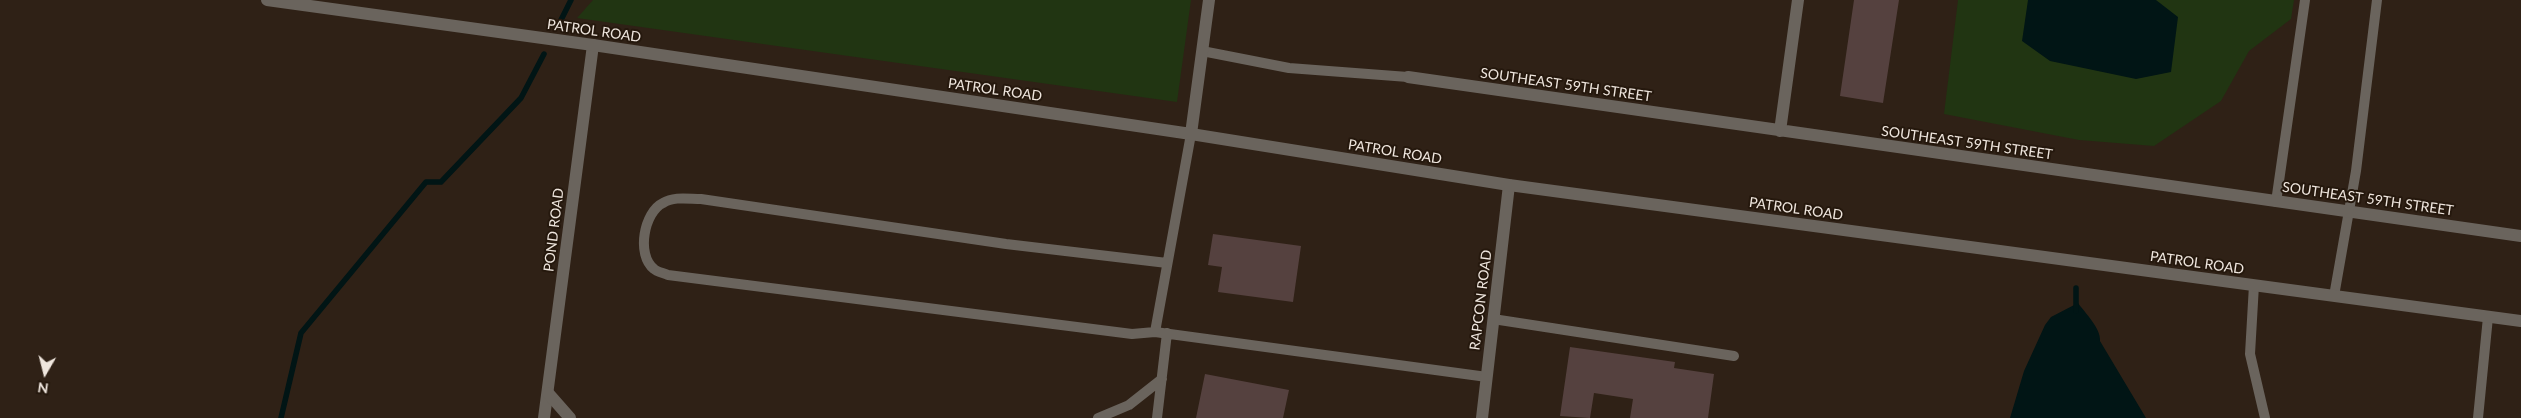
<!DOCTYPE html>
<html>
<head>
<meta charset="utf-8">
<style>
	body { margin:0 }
	#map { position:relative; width:2521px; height:418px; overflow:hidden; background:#2f2116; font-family:Lato,sans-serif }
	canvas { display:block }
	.north { position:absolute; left:20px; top:348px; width:50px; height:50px; -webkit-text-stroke:4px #25180d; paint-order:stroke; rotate:188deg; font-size:14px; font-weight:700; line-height:20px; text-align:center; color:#efe6de }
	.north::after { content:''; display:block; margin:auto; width:18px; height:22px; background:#efe6de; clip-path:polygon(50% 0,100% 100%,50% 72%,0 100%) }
</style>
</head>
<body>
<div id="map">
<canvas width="2521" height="418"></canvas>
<div class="north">N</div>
</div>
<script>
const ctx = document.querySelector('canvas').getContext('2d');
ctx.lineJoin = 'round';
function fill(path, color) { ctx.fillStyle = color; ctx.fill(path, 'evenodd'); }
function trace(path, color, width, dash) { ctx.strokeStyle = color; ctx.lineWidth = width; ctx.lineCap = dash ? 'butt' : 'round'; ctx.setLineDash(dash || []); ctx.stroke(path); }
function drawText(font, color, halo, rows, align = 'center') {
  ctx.font = font + ' Lato,sans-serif'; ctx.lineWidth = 4; ctx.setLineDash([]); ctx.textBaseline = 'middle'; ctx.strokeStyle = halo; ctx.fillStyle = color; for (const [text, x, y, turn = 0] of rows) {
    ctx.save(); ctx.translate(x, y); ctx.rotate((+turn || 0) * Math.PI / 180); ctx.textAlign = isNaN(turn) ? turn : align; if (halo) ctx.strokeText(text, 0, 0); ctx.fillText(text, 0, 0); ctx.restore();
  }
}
fill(new Path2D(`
	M593 0H1191L1177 102 577 18Z
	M1958 0H2294L2291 19 2249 51 2221 101 2154 146 2079 140 1944 114Z`), '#213512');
fill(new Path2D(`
	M2028 0H2156L2178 17 2171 72 2136 79 2050 61 2022 41Z
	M2078 303C2085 313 2101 328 2100 341L2146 418H2010L2024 371 2045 325 2051 317Z`), '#011515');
trace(new Path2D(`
	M559 24 571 0
	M2076 288V311
	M281 418 301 333 426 182H441L521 98 544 54`), '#011515', 5.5);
fill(new Path2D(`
	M1854 0H1899L1883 103 1840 96Z
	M1213 234 1301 246 1293 302 1218 292 1222 267 1208 265Z
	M1570 347 1675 362 1674 368 1714 374 1708 418H1630L1633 399 1594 393 1590 418 1560 416Z
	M1205 374 1289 390 1283 418H1196Z`), '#55413f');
trace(new Path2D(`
	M1202 51 1289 68 1408 77
	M1191 134 1155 332 1487 377
	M2276 202 2305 0
	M2254 285 2250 354 2265 418
	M2334 296 2356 171 2377 0
	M1493 319 1734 356
	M1155 332 1132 334 668 275C664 273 657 272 654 269 636 255 644 212 663 203 674 196 689 199 701 199L1006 244 1167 263
	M1098 418 1129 405 1162 379
	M1157 418 1167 333
	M2478 418 2488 317`), '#6a645d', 10);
trace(new Path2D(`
	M1408 77 2521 236
	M1780 131 1798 0
	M544 418 593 45
	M1482 418 1509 185`), '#6a645d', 12);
trace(new Path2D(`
	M267 0 593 45 1191 134 1509 185 2521 321
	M1191 134 1209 0
	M548 393 570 418`), '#6a645d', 12);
drawText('14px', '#efe6de', '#25180d', [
	["PATROL ROAD",594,31,8],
	["SOUTHEAST 59TH STREET",1566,85,8],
	["PATROL ROAD",995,90,8],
	["SOUTHEAST 59TH STREET",1967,143,8],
	["PATROL ROAD",1395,152,9],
	["SOUTHEAST 59TH STREET",2368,199,8],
	["PATROL ROAD",1796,209,8],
	["POND ROAD",554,230,-83],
	["PATROL ROAD",2197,263,8],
	["RAPCON ROAD",1481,300,-83]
]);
</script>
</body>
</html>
